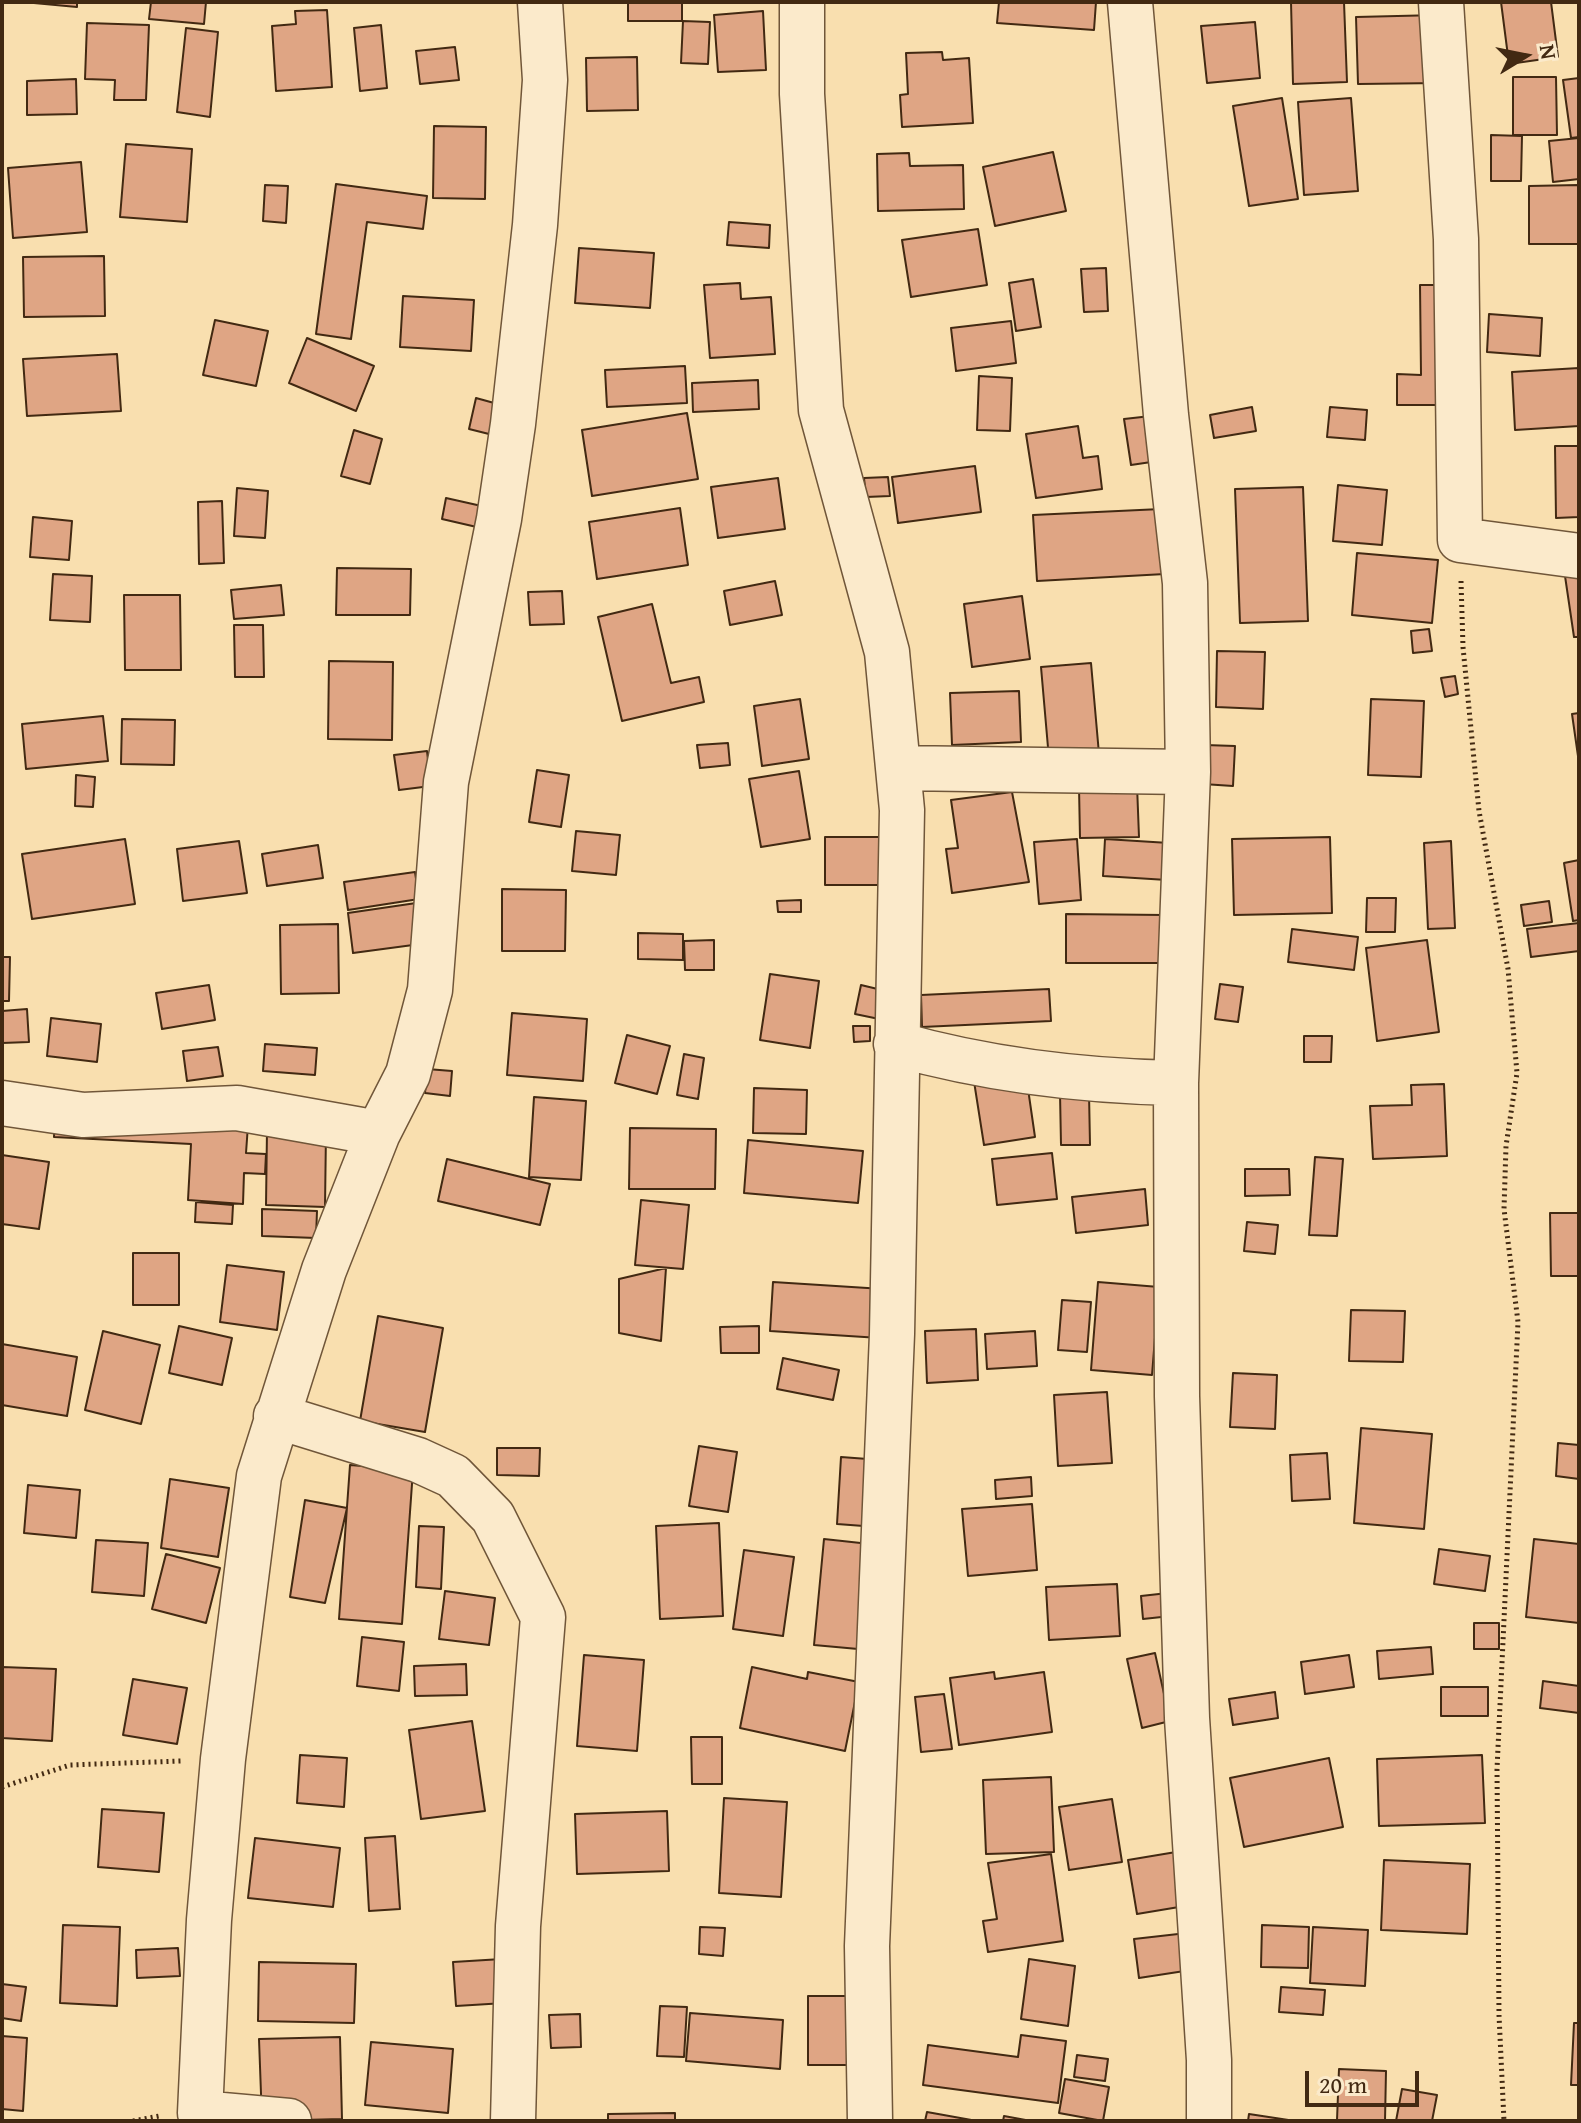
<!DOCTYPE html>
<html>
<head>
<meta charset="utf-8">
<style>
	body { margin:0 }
	#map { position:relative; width:1581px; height:2123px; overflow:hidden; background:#f9dfaf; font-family:"Gentium Book Plus",serif }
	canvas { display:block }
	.frame { position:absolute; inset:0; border:4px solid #422912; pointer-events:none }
	.north { position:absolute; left:1485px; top:16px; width:80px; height:80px; -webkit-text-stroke:6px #fbeacb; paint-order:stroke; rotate:80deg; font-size:22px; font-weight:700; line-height:32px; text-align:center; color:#422912 }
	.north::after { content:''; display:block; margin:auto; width:28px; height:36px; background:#422912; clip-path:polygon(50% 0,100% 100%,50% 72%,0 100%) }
	.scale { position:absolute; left:1305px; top:2071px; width:114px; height:36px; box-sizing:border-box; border:4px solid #422912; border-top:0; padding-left:10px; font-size:24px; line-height:28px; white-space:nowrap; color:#422912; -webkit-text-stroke:6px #fbeacb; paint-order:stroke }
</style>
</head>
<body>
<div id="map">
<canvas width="1581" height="2123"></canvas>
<div class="frame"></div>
<div class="north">N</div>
<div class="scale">20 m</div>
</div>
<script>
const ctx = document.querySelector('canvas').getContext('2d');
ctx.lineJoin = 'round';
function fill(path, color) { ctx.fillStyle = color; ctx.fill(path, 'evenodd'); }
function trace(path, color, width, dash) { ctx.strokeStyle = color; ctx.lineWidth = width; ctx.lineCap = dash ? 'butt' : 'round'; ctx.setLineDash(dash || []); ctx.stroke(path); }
const building = new Path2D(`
	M23 2H77V7Z
	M151 2H206L204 24 149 19Z
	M628 2H682V21H628Z
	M999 2H1096L1094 30 997 23Z
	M1291 2H1344L1347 82 1293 84Z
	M1501 2H1551L1558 57 1509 64Z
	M327 10 332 87 276 91 272 26 296 24 295 11Z
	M763 11 766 70 718 72 714 15Z
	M1439 15 1441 83 1358 84 1356 17Z
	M683 21 710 22 708 64 681 63Z
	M1255 22 1260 78 1207 83 1201 26Z
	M87 23 149 25 146 100H114L115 80 85 79Z
	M381 25 387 88 360 91 354 28Z
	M186 28 218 32 210 117 177 112Z
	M455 47 459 80 420 84 416 51Z
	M942 52 943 60 969 58 973 123 902 127 900 95 908 94 906 53Z
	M637 57 638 110 587 111 586 58Z
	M1513 77H1556L1557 135H1513Z
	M1579 78V137L1571 138 1563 80Z
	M76 79 77 114 27 115V81Z
	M1282 98 1298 199 1249 206 1233 106Z
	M1351 98 1358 191 1304 195 1298 102Z
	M434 126 486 127 485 199 433 198Z
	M1491 135 1522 136 1521 181H1491Z
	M1579 138V179L1553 182 1549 141Z
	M126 144 192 149 187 222 120 217Z
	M1053 152 1066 211 995 226 983 167Z
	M909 153 910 166 963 165 964 209 878 211 877 154Z
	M81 162 87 232 13 238 8 168Z
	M336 184 427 196 423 229 367 222 351 339 316 334Z
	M265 185 288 186 286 223 263 221Z
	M1579 185V244H1529V186Z
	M729 222 770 225 769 248 727 245Z
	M978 229 987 285 911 297 902 240Z
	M579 248 654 253 650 308 575 303Z
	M104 256 105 316 24 317 23 257Z
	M1106 268 1108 311 1084 312 1081 269Z
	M1033 279 1041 327 1016 331 1009 283Z
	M740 283 741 299 771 297 775 354 710 358 704 285Z
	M1420 285H1451V405H1397V374L1421 375Z
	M403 296 474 300 471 351 400 347Z
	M1489 314 1542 318 1540 356 1487 352Z
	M215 320 268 331 256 386 203 375Z
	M1011 321 1016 363 956 371 951 328Z
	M307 338 374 366 356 411 289 383Z
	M117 354 121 411 27 416 23 359Z
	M685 366 687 403 607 407 605 370Z
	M1579 368V426L1515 430 1512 372Z
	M979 376 1012 378 1010 431 977 430Z
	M758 380 759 409 693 412 692 383Z
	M476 398 505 406 497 436 469 429Z
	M1252 407 1256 431 1214 438 1210 415Z
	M1330 407 1367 410 1365 440 1327 437Z
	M687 413 698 479 592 496 582 430Z
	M1151 416 1158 461 1131 465 1124 419Z
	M1078 426 1083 458 1098 456 1102 489 1036 498 1026 434Z
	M354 430 382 439 370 484 341 476Z
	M1555 446H1579V517L1556 518Z
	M975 466 981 512 898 523 892 477Z
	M888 477 890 496 866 497 864 478Z
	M778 478 785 529 718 538 711 487Z
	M1338 485 1387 490 1382 545 1333 541Z
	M1303 487 1308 621 1240 623 1235 489Z
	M237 488 268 491 265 538 234 536Z
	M446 498 486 507 481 528 442 519Z
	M222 501 224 563 199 564 198 502Z
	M680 508 688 565 597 579 589 522Z
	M1161 509 1165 574 1037 581 1033 515Z
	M33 517 72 521 69 560 30 557Z
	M1357 553 1438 560 1432 623 1352 615Z
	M337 568 411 569 410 615H336Z
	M53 574 92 576 90 622 50 620Z
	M1579 574V637H1574L1565 576Z
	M775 581 782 615 730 625 724 591Z
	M281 585 284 615 234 619 231 590Z
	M562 591 564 624 530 625 528 592Z
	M124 595H180L181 670H125Z
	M1022 596 1030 659 972 667 964 604Z
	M652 604 671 683 699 677 704 702 622 721 598 617Z
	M234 625H263L264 677H235Z
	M1429 629 1432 651 1413 653 1411 631Z
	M1217 651 1265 652 1263 709 1216 707Z
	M329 661 393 662 392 740 328 739Z
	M1091 663 1099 754 1049 759 1041 667Z
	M1455 676 1458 694 1445 697 1441 678Z
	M1019 691 1021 742 952 745 950 693Z
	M800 699 809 759 762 766 754 706Z
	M1371 699 1424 701 1421 777 1368 775Z
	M1579 713V763L1572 714Z
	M103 716 108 761 26 769 22 724Z
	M122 719 175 720 174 765 121 764Z
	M728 743 730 765 700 768 697 745Z
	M1205 745 1235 746 1233 786 1203 784Z
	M427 751 431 786 399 790 394 755Z
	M537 770 569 775 561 827 529 822Z
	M799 771 810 839 761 847 749 779Z
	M76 775 95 777 93 807 75 806Z
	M1137 785 1139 837 1080 838 1079 787Z
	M1012 792 1029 882 952 893 946 849 958 848 951 800Z
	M576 831 620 835 616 875 572 871Z
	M825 837H880L879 885H825Z
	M1330 837 1332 913 1234 915 1232 839Z
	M125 839 135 904 32 919 22 854Z
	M1077 839 1081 900 1039 904 1034 842Z
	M1105 839 1169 843 1167 880 1103 876Z
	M239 841 247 893 183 901 177 849Z
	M1451 841 1455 928 1428 929 1424 843Z
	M318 845 323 878 267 886 262 854Z
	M1579 860V920L1573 921 1564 863Z
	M415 872 419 899 348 910 344 882Z
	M502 889 566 890 565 951H502Z
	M1367 898H1396L1395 932H1366Z
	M801 900V912H778L777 901Z
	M1549 901 1552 922 1524 926 1521 905Z
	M423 902 428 943 353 953 348 913Z
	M1066 914 1165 915V963H1066Z
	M1579 923V951L1531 957 1527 929Z
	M338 924 339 993 281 994 280 925Z
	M1292 929 1358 937 1354 970 1288 962Z
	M638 933 683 934V960L638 959Z
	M714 940V970H685L684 941Z
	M1427 940 1439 1032 1377 1041 1366 948Z
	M2 957H10L9 1001H2Z
	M770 974 819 981 810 1048 760 1040Z
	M1220 984 1243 987 1238 1022 1215 1019Z
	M209 985 215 1020 162 1029 156 993Z
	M861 985 890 992 884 1020 855 1014Z
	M1049 989 1051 1021 922 1027 921 995Z
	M27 1009 29 1042 2 1043V1011Z
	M512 1013 587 1019 583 1081 507 1075Z
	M51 1018 101 1024 97 1062 47 1056Z
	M853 1026H870V1041L854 1042Z
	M627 1035 670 1046 657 1094 615 1083Z
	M1304 1036H1332L1331 1062H1304Z
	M265 1044 317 1048 315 1075 263 1071Z
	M218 1047 223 1076 187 1081 183 1051Z
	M684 1054 704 1058 698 1099 677 1095Z
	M1025 1068 1035 1137 984 1145 973 1075Z
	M427 1069 452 1071 450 1096 425 1093Z
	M1444 1084 1447 1156 1373 1159 1370 1106 1412 1105 1411 1085Z
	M754 1088 807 1090 806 1134 753 1133Z
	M1060 1093H1089L1090 1145H1061Z
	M534 1097 586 1101 581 1180 529 1177Z
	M55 1115 248 1125 246 1153 266 1154 265 1174 244 1173 243 1204 188 1200 191 1144 54 1137Z
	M630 1128 716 1129 715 1189H629Z
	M267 1130 326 1131 325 1207 266 1205Z
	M748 1140 863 1151 858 1203 744 1193Z
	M1052 1153 1057 1199 997 1205 992 1159Z
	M2 1155 49 1162 39 1229 2 1224Z
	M1315 1157 1343 1159 1337 1236 1309 1235Z
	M447 1159 550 1184 540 1225 438 1201Z
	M1245 1169H1289L1290 1195 1245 1196Z
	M1145 1189 1148 1225 1076 1233 1072 1197Z
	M641 1200 689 1205 683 1269 635 1265Z
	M196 1202 233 1205 232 1224 195 1222Z
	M262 1209 317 1211 316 1238 262 1236Z
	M1550 1213H1579V1276H1551Z
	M1247 1222 1278 1225 1275 1254 1244 1251Z
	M133 1253H179V1305H133Z
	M227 1265 284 1272 277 1330 220 1322Z
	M666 1268 661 1341 619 1333V1279Z
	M773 1282 883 1289 880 1338 770 1331Z
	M1098 1282 1159 1287 1152 1375 1091 1370Z
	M1062 1300 1091 1302 1087 1352 1058 1350Z
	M1351 1310 1405 1311 1403 1362 1349 1361Z
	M378 1316 443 1328 425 1432 360 1421Z
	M179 1326 232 1338 222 1385 169 1373Z
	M759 1326V1353H721L720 1327Z
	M976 1329 978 1380 927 1383 925 1331Z
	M103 1331 160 1345 141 1424 85 1410Z
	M1035 1331 1037 1366 987 1369 985 1334Z
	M2 1344 77 1357 67 1416 2 1405Z
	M783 1358 839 1370 833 1400 777 1389Z
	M1233 1373 1277 1375 1275 1429 1230 1427Z
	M1107 1392 1112 1463 1058 1466 1054 1395Z
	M1361 1428 1432 1434 1424 1529 1354 1523Z
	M1558 1443 1579 1445V1479L1556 1476Z
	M699 1446 737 1452 728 1512 689 1506Z
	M497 1448H540L539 1476 497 1475Z
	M1327 1453 1330 1499 1292 1501 1290 1455Z
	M841 1457 881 1460 877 1527 837 1524Z
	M350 1465 413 1470 402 1624 339 1619Z
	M1031 1477 1032 1496 996 1499 995 1480Z
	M170 1479 229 1488 218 1557 161 1548Z
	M28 1485 80 1490 76 1538 24 1533Z
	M305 1500 347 1508 325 1603 290 1597Z
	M1032 1504 1037 1570 968 1576 962 1509Z
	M719 1523 723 1616 660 1619 656 1526Z
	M419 1526 444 1527 441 1589 416 1587Z
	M824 1539 879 1545 869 1650 814 1645Z
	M1534 1539 1579 1544V1623L1526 1617Z
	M96 1540 148 1543 144 1596 92 1592Z
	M1439 1549 1490 1556 1485 1591 1434 1584Z
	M744 1550 794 1557 783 1636 733 1629Z
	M166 1554 220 1568 206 1623 152 1609Z
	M1117 1584 1120 1636 1049 1640 1046 1587Z
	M445 1591 495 1598 489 1645 439 1639Z
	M1168 1593 1171 1616 1143 1619 1141 1596Z
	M1474 1623H1499V1649H1474Z
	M362 1637 404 1642 399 1691 357 1686Z
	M1431 1647 1433 1674 1379 1679 1377 1651Z
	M1155 1653 1170 1721 1142 1728 1127 1659Z
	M584 1655 644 1660 637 1751 577 1746Z
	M1349 1655 1354 1687 1305 1694 1301 1662Z
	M466 1664 467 1695 415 1696 414 1666Z
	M2 1667 56 1669 52 1741 2 1738Z
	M752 1667 807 1679 808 1672 859 1682 845 1751 740 1728Z
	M994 1672 995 1679 1044 1672 1052 1732 959 1745 950 1678Z
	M133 1679 187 1688 177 1744 123 1735Z
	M1543 1681 1579 1686V1713L1540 1708Z
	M1441 1687H1488V1716H1441Z
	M1275 1692 1278 1718 1233 1725 1229 1699Z
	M944 1694 952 1749 921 1752 915 1697Z
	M472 1721 485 1811 421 1819 409 1730Z
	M691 1737H722V1784H692Z
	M300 1755 347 1758 344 1807 297 1803Z
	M1482 1755 1485 1823 1379 1826 1377 1759Z
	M1329 1758 1343 1827 1244 1847 1230 1778Z
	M1051 1777 1054 1852 986 1854 983 1780Z
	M724 1798 787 1802 781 1897 719 1893Z
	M1112 1799 1122 1862 1069 1870 1059 1807Z
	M102 1809 164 1813 159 1872 98 1867Z
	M667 1811 669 1871 577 1874 575 1814Z
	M395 1836 400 1909 369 1911 365 1838Z
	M255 1838 340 1848 333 1907 248 1898Z
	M1176 1852 1185 1906 1137 1914 1128 1860Z
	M1051 1854 1063 1941 988 1952 983 1921 997 1919 988 1863Z
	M1384 1860 1470 1864 1467 1934 1381 1930Z
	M63 1925 120 1927 117 2006 60 2003Z
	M1262 1925 1309 1927 1308 1968 1261 1967Z
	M700 1927 725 1928 723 1956 699 1954Z
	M1313 1927 1368 1930 1365 1986 1310 1983Z
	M1187 1933 1191 1970 1139 1978 1134 1939Z
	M178 1948 180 1976 137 1978 136 1950Z
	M502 1959 505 2003 456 2006 453 1962Z
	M1029 1959 1075 1966 1068 2026 1021 2019Z
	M259 1962 356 1964 354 2023 258 2021Z
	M2 1984 26 1987 21 2021 2 2018Z
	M1281 1987 1325 1990 1323 2015 1279 2012Z
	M808 1996H850L849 2065H808Z
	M660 2006 687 2007 684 2057 657 2056Z
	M690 2013 783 2020 780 2069 686 2061Z
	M580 2014 581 2047 551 2048 549 2015Z
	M1574 2023H1579V2085H1571Z
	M1021 2035 1066 2041 1058 2103 923 2085 928 2045 1018 2057Z
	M2 2036 27 2038 23 2111 2 2109Z
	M340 2037 342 2119 262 2121 259 2039Z
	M371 2042 453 2049 448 2113 365 2105Z
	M1077 2055 1108 2059 1105 2081 1074 2077Z
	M1339 2069 1386 2071 1385 2121 1337 2120Z
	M1065 2079 1109 2087 1103 2121 1059 2113Z
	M1402 2089 1437 2095 1432 2121H1396Z
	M927 2112 977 2121H925Z
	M675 2113V2121H608V2114Z
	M1249 2114 1295 2121H1248Z
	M1004 2116 1031 2121H1003Z`);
fill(building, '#dfa584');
trace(building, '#422912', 2);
const minor = new Path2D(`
	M802 2V94L821 410 887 652 902 810 892 1334 867 1946 870 2121
	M1130 2 1166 415 1185 583 1188 772 1176 1083 1177 1396 1187 1718 1209 2060V2121
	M1441 2 1456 239 1460 540 1579 556
	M898 768 1188 772
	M896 1044C988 1070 1080 1081 1176 1083
	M2 1103 83 1115 237 1108 378 1133
	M276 1416 418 1460 453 1476 493 1517 543 1617 518 1926 513 2121
	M289 2121 200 2113 209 1920 223 1759 259 1476 324 1270 378 1133 408 1074 430 990 446 782 499 519 513 424 535 225 545 80 540 2`);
trace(minor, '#705639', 47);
trace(new Path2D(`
	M1461 581 1463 647 1479 811 1508 969 1517 1073 1506 1146 1504 1209 1518 1322 1497 1769 1499 2015 1504 2121
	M2 1787 70 1765 181 1761
	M133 2121 159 2116`), '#422912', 5, [2, 4]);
trace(minor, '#fbeacb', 44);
</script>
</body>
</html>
